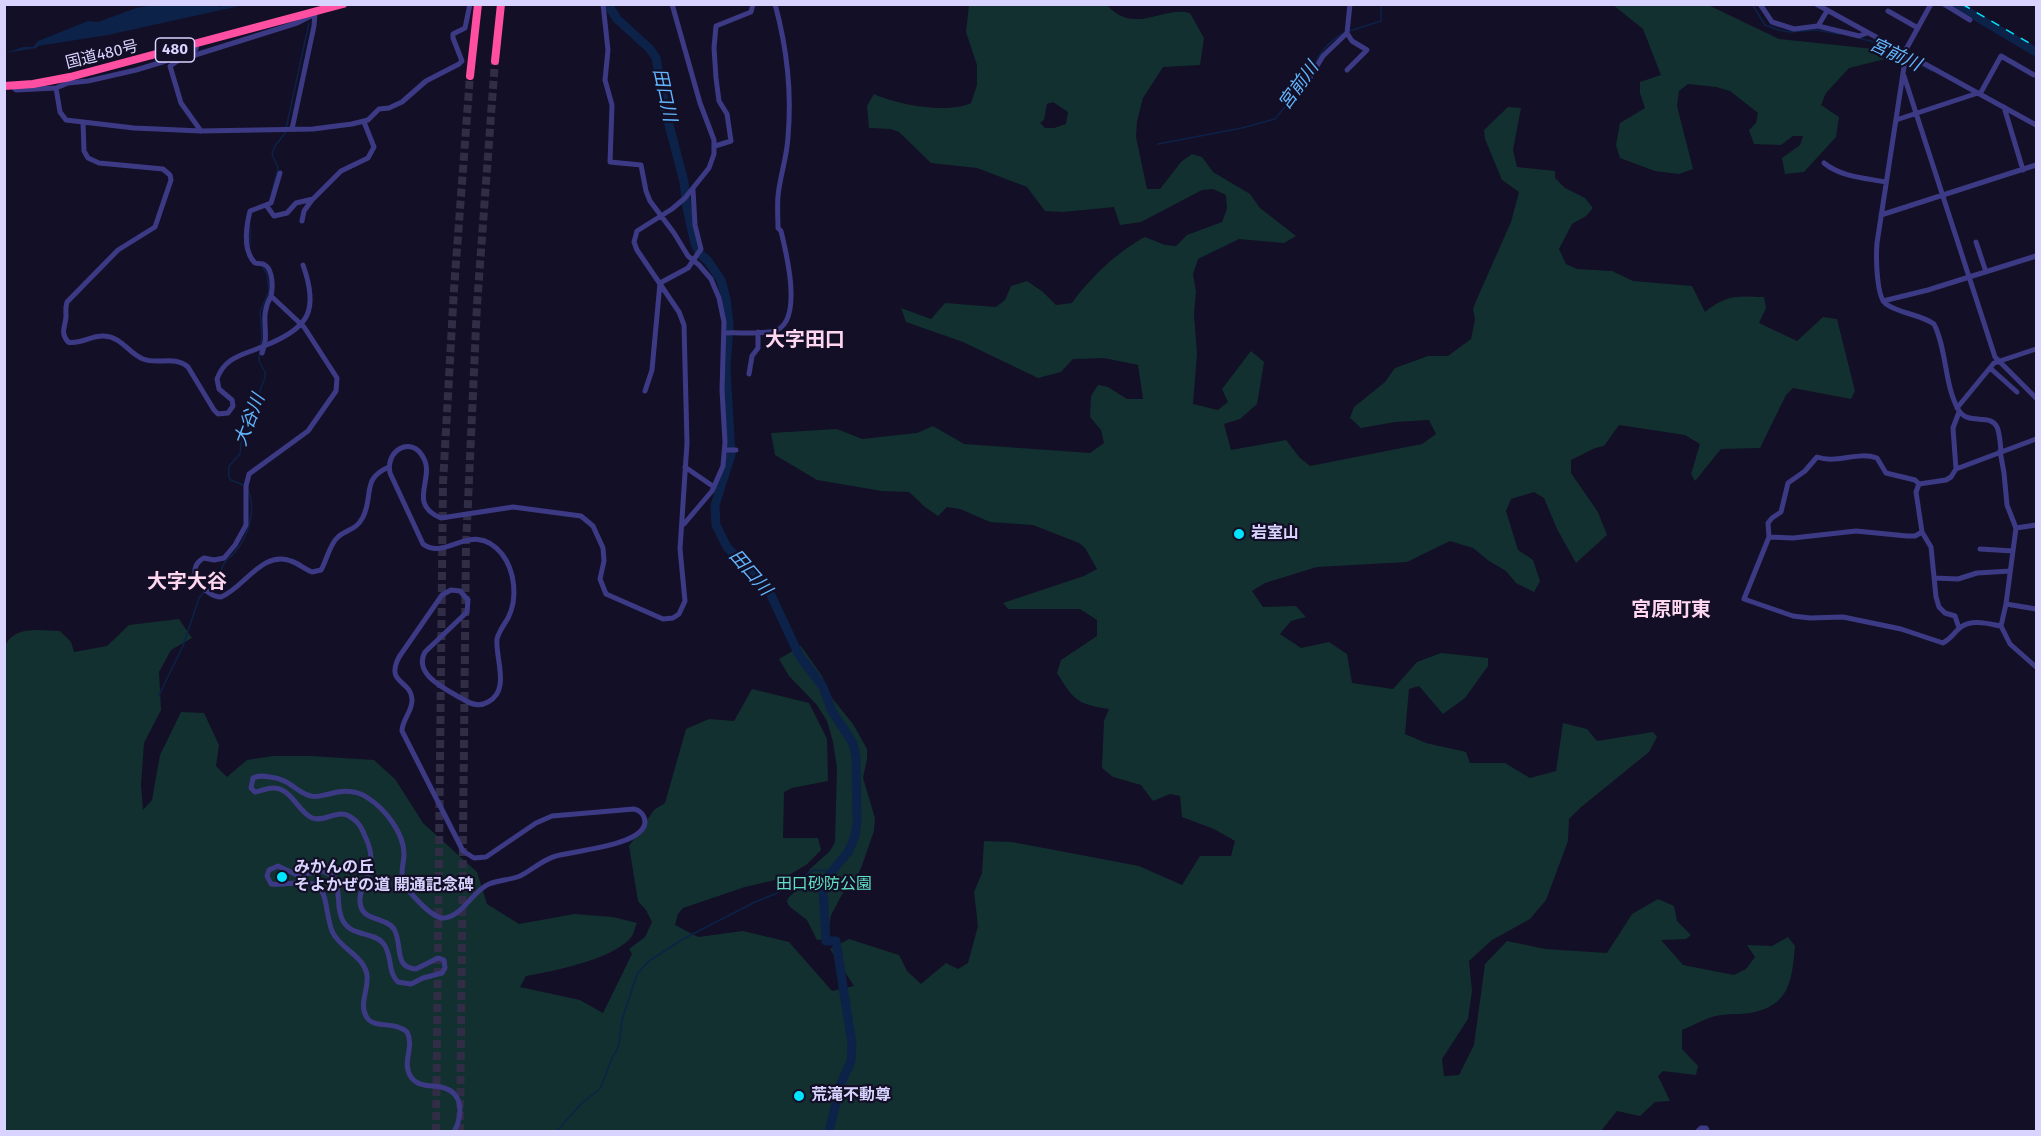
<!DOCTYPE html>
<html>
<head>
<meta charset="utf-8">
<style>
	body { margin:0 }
	#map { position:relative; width:2041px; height:1136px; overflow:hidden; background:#130f26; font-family:"Fira Sans",sans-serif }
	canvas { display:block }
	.frame { position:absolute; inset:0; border:6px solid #d9d4ff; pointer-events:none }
</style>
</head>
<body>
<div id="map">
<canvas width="2041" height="1136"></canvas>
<div class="frame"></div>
</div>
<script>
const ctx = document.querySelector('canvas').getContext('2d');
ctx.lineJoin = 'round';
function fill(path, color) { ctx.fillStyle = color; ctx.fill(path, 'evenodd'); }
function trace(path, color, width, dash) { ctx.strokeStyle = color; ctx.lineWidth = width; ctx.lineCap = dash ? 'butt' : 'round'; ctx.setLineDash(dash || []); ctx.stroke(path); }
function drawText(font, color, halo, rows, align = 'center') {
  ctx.font = font + ' "Fira Sans","Noto Sans JP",sans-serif'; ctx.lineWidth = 4.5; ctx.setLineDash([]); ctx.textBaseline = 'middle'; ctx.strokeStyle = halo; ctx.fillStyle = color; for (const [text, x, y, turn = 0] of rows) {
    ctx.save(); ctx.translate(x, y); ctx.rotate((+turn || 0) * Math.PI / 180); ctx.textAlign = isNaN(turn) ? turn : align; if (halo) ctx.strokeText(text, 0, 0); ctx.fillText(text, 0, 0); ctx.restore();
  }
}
fill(new Path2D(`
	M969 5H1107C1134 36 1164 5 1190 13L1204 38 1200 65 1163 67 1143 98 1137 121 1136 137 1147 189H1160L1181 162 1192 154 1202 157 1213 172 1250 194 1260 208 1296 236 1284 243 1239 239 1198 259 1193 274 1196 291 1194 314 1197 354 1193 404 1218 410 1228 402 1222 389 1251 351 1264 362 1257 404 1240 419 1224 424 1231 450 1286 440 1300 458 1310 466 1422 444 1436 434 1429 420 1395 422 1361 428 1350 418 1354 407 1385 382 1395 368 1428 356H1448L1471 339 1475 320 1473 309 1476 301 1511 222 1519 192 1502 180 1485 139 1484 130 1508 107 1521 108 1513 150 1517 167 1555 171V178L1565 188 1585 198 1593 208 1586 216 1572 224 1559 249 1566 264 1577 269 1612 271 1633 281 1692 286 1705 312C1726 294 1738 296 1764 297L1766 308 1759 323 1797 341 1823 317 1837 319 1855 391 1851 399 1793 388 1786 395 1760 448 1721 449 1695 481 1691 474 1700 444 1685 435 1619 425 1604 446 1595 448 1571 460V473L1598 512 1607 535 1576 563 1557 529 1544 498 1534 492 1511 499 1506 511 1518 550 1533 560 1540 581 1534 592 1516 583 1506 571 1489 561 1473 548 1450 541 1407 562 1317 567 1265 583 1252 591 1263 607 1296 606 1306 617 1291 621 1280 634 1301 648 1329 642 1347 654 1352 683 1393 689 1417 662 1441 653 1488 658V666L1465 698 1443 714 1419 686 1409 689 1405 734 1426 743 1466 752 1470 763H1505L1530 778 1556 771 1563 723 1587 729 1597 741 1653 732 1657 737 1649 752 1580 808 1569 819 1568 841 1546 900 1530 919 1492 940 1469 961 1472 991 1468 1019 1442 1059 1444 1076 1459 1075 1474 1045 1485 964 1507 941 1545 949 1607 953 1632 914 1658 899 1674 906 1677 921 1691 935 1686 939 1661 940 1683 965 1734 975 1746 969 1755 957 1747 945 1772 946 1788 937 1795 946C1792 980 1790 1006 1750 1013 1738 1015 1724 1013 1712 1017 1702 1020 1692 1026 1682 1030V1049L1698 1066 1696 1075 1663 1071 1658 1076 1670 1101 1655 1102 1640 1116 1617 1111 1600 1132H5L4 649C11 625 40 630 60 631L71 642 74 652 107 646 129 625 179 619 192 638 171 650 159 672 161 710 144 743 141 785 143 810 152 800 160 755 181 712 204 713 219 745 216 766 227 777 247 760 273 756H311L374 760 395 779 423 823 477 872 487 904 519 924 574 914 613 917 637 923C635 926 634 933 632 936 616 959 553 971 526 976L520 987 580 1000 603 1013 632 954 629 949 645 937 652 922 646 910 638 901 629 846 654 810 665 803 686 729 709 719 734 721 752 689 809 703 827 739 828 781 792 788 784 792 783 838H818L821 850 806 865 784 878 745 887 683 908 678 914 675 925 698 937 743 931 789 942 832 991 854 986 830 949 849 939 899 955 907 971 921 984 946 963 958 969 968 963 978 926 974 892 982 873 984 841 1012 842 1139 866 1182 885 1200 856H1231L1235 841 1214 829 1182 817 1180 796 1170 794 1153 801 1141 785 1113 777 1102 768 1104 721 1109 709C1076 704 1074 700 1057 673L1061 660 1097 636V620L1080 609H1008L1003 603 1084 576 1097 569 1085 548 1079 543 1033 525 990 522 960 509 947 507 938 516 925 507 909 492 882 491 817 480 775 455 771 433 837 429 862 439 917 433 933 426 964 444 1090 453 1104 443 1101 430 1090 417 1091 396 1098 385 1108 387 1127 399H1143L1138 365 1104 358 1073 359 1061 372 1038 378 963 342 906 322 901 308 931 319 945 303 996 307 1005 300 1011 286 1027 281 1043 292 1056 305 1072 303C1090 278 1118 251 1145 237L1165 245 1176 246 1187 235 1222 222 1227 209 1226 195 1213 189 1202 190 1141 222 1120 225 1114 207 1063 212 1045 211 1027 187 977 168 931 163 899 132 891 129 869 128 867 106 874 94C898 105 947 114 971 103L977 85V65L966 32ZM1053 102 1068 112 1066 124 1054 128H1045L1040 123 1044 120 1047 104Z
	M1613 5H1708L1779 39 1874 49 1885 59 1849 68 1826 93 1821 105 1839 117 1836 137 1804 172 1785 174 1782 158 1800 145 1803 136H1793L1781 145 1754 144 1749 130 1756 123 1758 113 1730 91 1716 87 1688 84 1679 91 1677 106 1693 169 1679 174 1655 171 1620 158 1616 145 1620 123 1645 108 1640 93V82L1661 75 1643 29Z
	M801 646 822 676 832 698 853 724 867 749V759L863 778 875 818 874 831 861 868 856 879 845 889 831 915 829 927 830 939 817 940 807 920 790 907 787 902 788 898 799 888 810 869 830 851 835 842 837 768 833 742 827 721 817 705 789 676 779 659Z`), '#12302f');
fill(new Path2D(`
	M155 5 215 4 220 7 224 5H244L108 35 38 46 37 48 5 53 23 47H33L38 41 88 21 98 22 136 8Z`), '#0c2248');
trace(new Path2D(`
	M302 4 303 6
	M1752 4 1765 25 1779 30 1790 32 1816 30 1840 34
	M1349 31 1381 21V4
	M1859 38 1874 42 1932 71
	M1315 66C1317 53 1333 39 1344 33
	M1158 144 1242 128 1275 119 1303 85
	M272 192 278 168 272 154 275 146 285 133 309 23
	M250 245V226
	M261 344 262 337 260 312 269 291 267 274 262 266
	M245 486C232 479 227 484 229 466L240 454 241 443 250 428 256 400 265 378V372L259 361 260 349
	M208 589C223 578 217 574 225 562 227 558 232 556 235 552 248 537 257 509 248 490
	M159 695 183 646 199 598 204 592
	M556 1132 583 1102 600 1089 611 1061 619 1045 622 1020 637 974 649 961 683 939 753 903 775 894 814 870 833 871`), '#0c2248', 1.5);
trace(new Path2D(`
	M610 4V8L617 19 650 49 656 58 667 117 684 182 687 208 695 244 700 254 708 261 721 280 726 299 729 324 726 368 731 455 715 505 716 525 727 547 770 593 799 655 823 687 832 711 853 743 856 757 857 821 855 836 848 852 829 875 823 888 826 941H836L852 1044 851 1061 840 1086 829 1132
	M1955 4 2036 52`), '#0c2248', 9);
trace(new Path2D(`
	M436 1132 443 483 454 289 470 76
	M460 1132 466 546 477 305 495 61`), '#312d47', 8, [8, 4]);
trace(new Path2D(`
	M603 4 608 50 605 80 612 105 610 162 641 165 646 191 650 201 674 233 688 256 699 265 711 279 719 298 724 322 722 390 725 442 723 466 712 491 684 524
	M1760 4 1772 22 1794 29 1818 26 1859 36 1867 33
	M1816 4 2036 125
	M1944 4 1970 20
	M1888 11 1918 28
	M1818 26 1827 11
	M197 44 196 49 170 66 181 103 201 131
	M1904 53 1931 4
	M1906 54 1877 243C1876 255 1876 297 1886 304 1900 314 1920 314 1934 324 1947 350 1944 383 1958 409 1967 427 1990 412 1997 427 2000 434 2000 443 2001 450
	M1347 70 1367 50 1352 41 1347 33
	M1904 76 1995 357 2036 398
	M70 77 68 83 56 88 60 112 66 120 134 128 201 131 313 129 352 124 368 120 379 109 389 108 402 102 426 81 459 64 462 61 453 38V34L465 28 470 4
	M68 83 88 81 136 70 179 57 192 56 297 23 315 14
	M12 86 16 90 56 88
	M1305 86 1323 56 1347 33 1350 4
	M1980 94 2001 56 2034 75
	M2004 107 2023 170
	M1896 120 1978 93
	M83 122 84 151 88 158 99 163 163 169 170 175 171 180 155 227 118 250 67 302C65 308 66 311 66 317 65 328 60 332 68 342 79 345 92 335 104 336 122 337 128 353 143 359 159 365 174 355 188 367L214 410 218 414 228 413 233 406 232 400 219 389 217 379C225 356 244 355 264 346 310 328 319 310 303 265
	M292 129 314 26 315 13
	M715 146 731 141 727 114 719 101 716 78 714 48 716 26 751 12 753 4
	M1824 163C1841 177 1865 178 1886 182
	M280 173 271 203 250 211C246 227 243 251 255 263 258 264 262 263 265 265 273 270 273 288 271 296L304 327 337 378 336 391 308 431 249 474 246 486V525L235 545 224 558 214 560 204 558C182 569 205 597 221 597 244 588 262 550 291 561 298 563 304 569 312 572L321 570C327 560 329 545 338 537 346 529 356 531 363 517 374 495 361 479 389 467
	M266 205 274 216 287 213 296 203 313 199 341 171 368 158 374 147 364 122
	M1881 215 2036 165
	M302 221 304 211 312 200
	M1976 242 1986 272
	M660 283 688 268 701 249 695 225 693 190
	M1883 301 1928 290 2036 256
	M725 333C738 332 765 335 777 330 803 318 786 252 781 231L778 228C778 218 777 207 778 196 780 176 787 157 788 137 792 92 787 48 775 4
	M262 353C271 331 258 319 271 296
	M1990 368 2017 392
	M749 374 752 356 758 348V332
	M645 391 652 370 660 283
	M1957 408 1994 363 2036 349
	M1959 412 1953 428 1956 469 1951 477 1946 480 1919 484 1915 480 1886 473 1877 458C1857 451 1837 464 1817 457L1805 471 1788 483 1781 512 1772 518 1768 523 1769 537 1744 599 1793 616 1810 618 1843 617 1901 629 1943 643C1952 638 1954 632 1961 627 1972 619 1989 624 2001 626
	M725 450H736
	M2000 451 2004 473 2007 505 2016 528 2006 604 2001 626 2010 644 2036 667
	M685 467 714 487
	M1956 469 2036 439
	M1919 484 1916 492 1922 532 1931 547 1936 597 1939 607 1945 613 1955 616 1959 628
	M2016 528 2036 525
	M1769 537 1793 538 1856 531 1907 536H1915L1922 532
	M1980 549 2013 551
	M1934 578 1958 579 1977 573 2010 571
	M2006 604 2036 609
	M454 1132C463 1115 464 1092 441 1087 430 1085 418 1087 411 1077 401 1063 415 1047 407 1032 394 1020 373 1030 366 1016 359 1004 369 988 367 975 364 956 341 949 333 933 326 920 328 892 317 886 305 879 285 886 271 884L267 876 269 870 278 866 297 875 323 871 333 876C342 890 335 907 343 921 352 937 372 931 383 943 393 955 387 972 398 982L411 984 423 978 442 973 445 968 444 960 438 958 416 969C393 968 403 944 394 929 386 917 365 921 361 907 354 885 383 873 365 836 362 829 359 822 352 818 338 807 326 823 312 818 297 811 292 788 273 788 267 788 261 791 255 792L251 788 253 778C259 775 264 776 270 777 291 779 295 792 311 796 317 798 323 795 329 794 342 790 357 790 368 798 385 809 404 833 404 854 404 863 400 872 403 881 407 891 431 917 442 918 461 919 472 891 489 884 499 880 510 880 520 876 532 870 542 860 556 856 571 851 646 846 645 821 644 814 639 810 634 809L552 816 536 823 486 857 474 858 463 851 402 731C402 719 413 711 412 699 411 680 385 684 399 657L442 595 451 590 460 591 468 600 467 612 425 652C412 676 450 691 466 701 473 705 481 706 488 702 511 690 495 658 497 639 499 631 504 625 508 618 518 599 515 571 502 554 473 518 446 562 423 544L390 473C385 451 411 435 423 457 436 478 406 504 441 518L513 507 581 516 593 526 603 548 604 561 600 579 606 594 663 619 673 618 679 614 685 601 680 549 687 443 684 325 679 312 637 250 634 242 637 231 672 209 685 198 709 168 714 154V140L700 103 672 4
	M1697 1132 1701 1128H1706L1708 1132`), '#3d3a85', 5);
trace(new Path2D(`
	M495 61 501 4
	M470 76 478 4
	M4 86 33 84 70 77 343 4`), '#ff4fa3', 8);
trace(new Path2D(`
	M1962 4 2036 47`), '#00e5ff', 1.5, [9, 8]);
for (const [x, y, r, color] of [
	[1239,534,6,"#00e5ff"],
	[282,877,6,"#00e5ff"],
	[799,1096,6,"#00e5ff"]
]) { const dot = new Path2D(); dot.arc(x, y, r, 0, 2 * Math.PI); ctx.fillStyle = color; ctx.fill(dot); trace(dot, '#130f26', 2); }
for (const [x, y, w] of [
	[175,50,39]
]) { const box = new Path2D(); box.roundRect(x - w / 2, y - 12, w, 24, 4.5); ctx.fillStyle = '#130f26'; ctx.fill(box); trace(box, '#d9d4ff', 1.5); }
drawText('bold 15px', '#d9d4ff', null, [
	["480",175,50]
]);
drawText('16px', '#d9d4ff', '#130f26', [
	["国道480号",102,55,-14]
]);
drawText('bold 16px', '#d9d4ff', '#130f26', [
	["岩室山",1251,534],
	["みかんの丘",294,868],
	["そよかぜの道 開通記念碑",294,886],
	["荒滝不動尊",811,1096]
], 'left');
drawText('16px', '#5fe0c0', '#130f26', [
	["田口砂防公園",824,885]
]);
drawText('italic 18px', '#62b6ff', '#130f26', [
	["宮前川",1895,55,25],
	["宮前川",1299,86,-54],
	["田口川",664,95,78],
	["大谷川",250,420,-69],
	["田口川",750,573,49]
]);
drawText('bold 20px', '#ffd6f0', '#130f26', [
	["大字田口",805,340],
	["大字大谷",187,582],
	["宮原町東",1671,610]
]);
</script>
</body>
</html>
